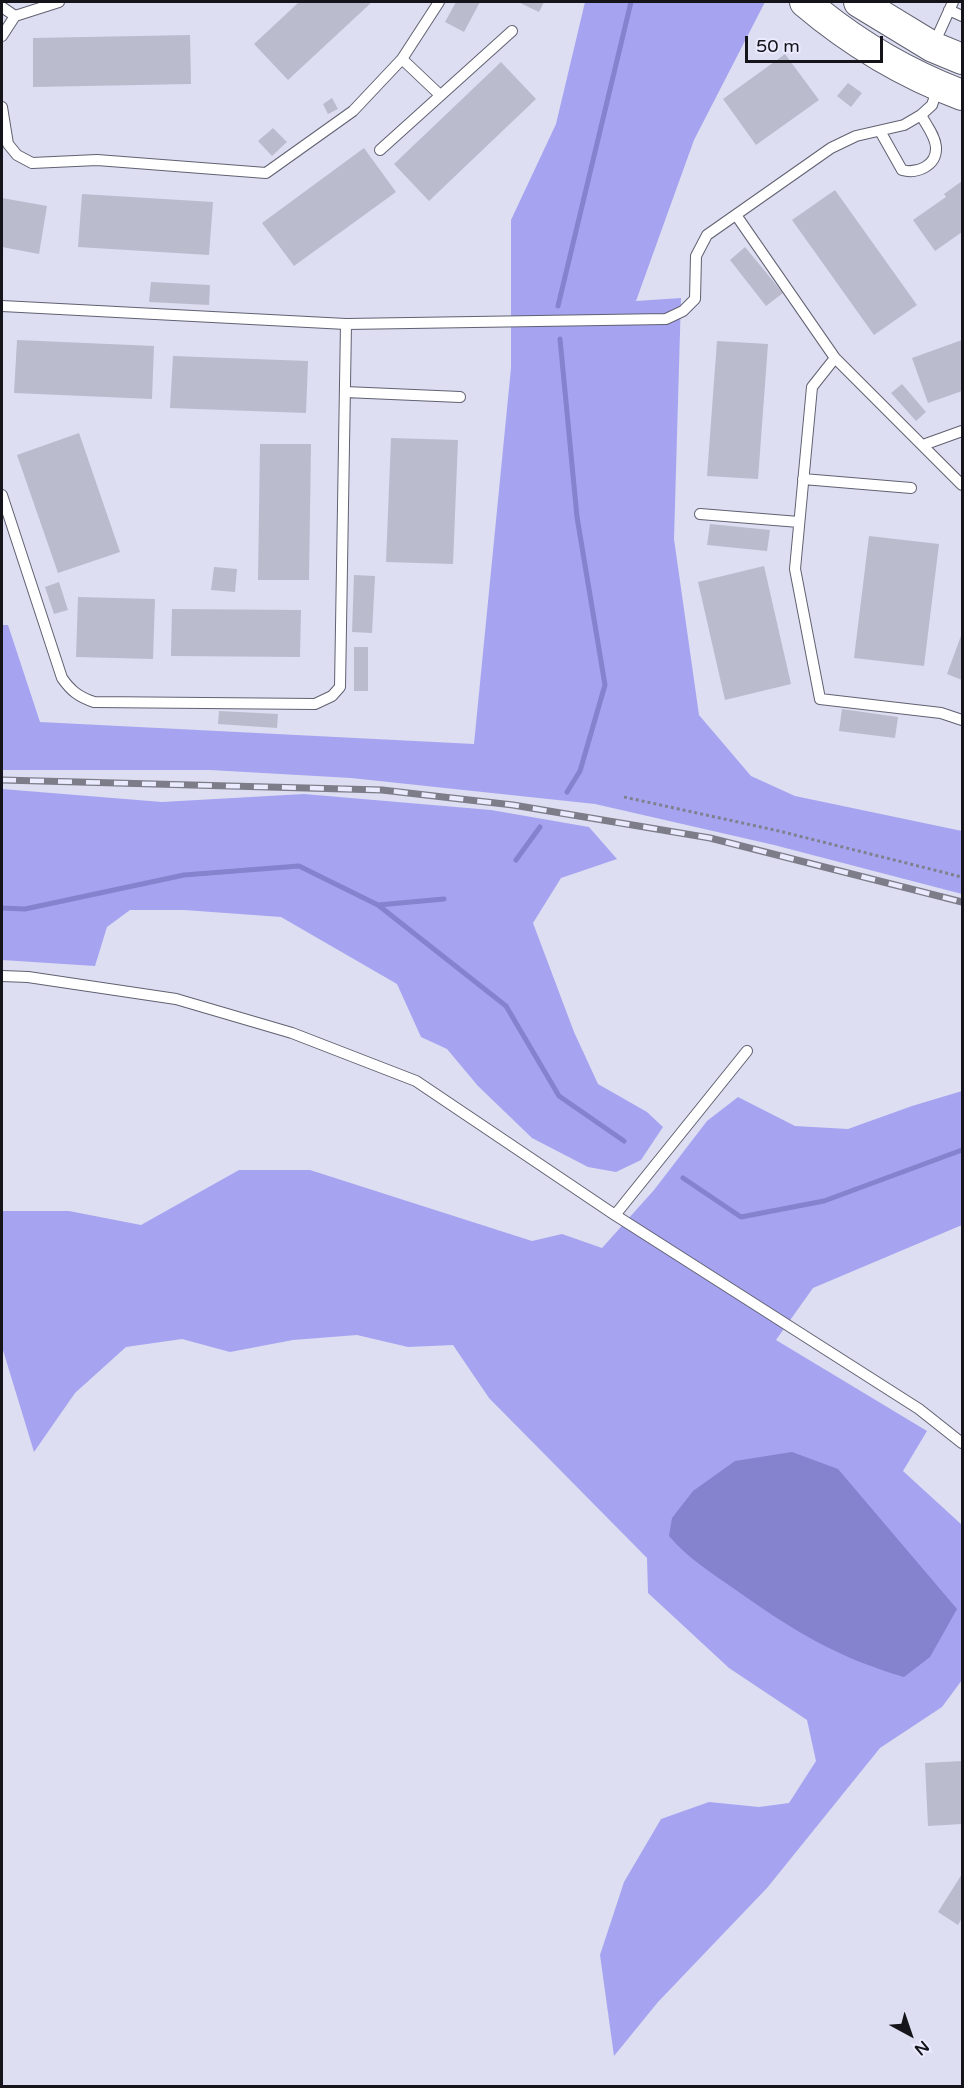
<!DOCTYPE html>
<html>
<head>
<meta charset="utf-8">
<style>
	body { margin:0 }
	#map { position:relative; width:964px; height:2088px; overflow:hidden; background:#dddef1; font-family:"Varela Round",sans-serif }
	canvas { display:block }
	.frame { position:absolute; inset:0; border:3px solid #14141a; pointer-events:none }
	.north { position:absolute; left:880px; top:2004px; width:60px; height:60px; -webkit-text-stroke:4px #eaebfe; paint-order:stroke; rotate:140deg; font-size:16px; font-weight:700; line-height:24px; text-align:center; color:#14141a }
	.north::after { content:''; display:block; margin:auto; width:21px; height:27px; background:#14141a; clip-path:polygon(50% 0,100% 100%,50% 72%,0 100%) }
	.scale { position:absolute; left:745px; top:36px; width:138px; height:27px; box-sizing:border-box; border:3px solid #14141a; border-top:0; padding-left:8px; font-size:18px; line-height:21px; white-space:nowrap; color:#14141a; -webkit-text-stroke:4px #eaebfe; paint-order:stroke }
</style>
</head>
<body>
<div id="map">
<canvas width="964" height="2088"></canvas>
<div class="frame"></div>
<div class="north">N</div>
<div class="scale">50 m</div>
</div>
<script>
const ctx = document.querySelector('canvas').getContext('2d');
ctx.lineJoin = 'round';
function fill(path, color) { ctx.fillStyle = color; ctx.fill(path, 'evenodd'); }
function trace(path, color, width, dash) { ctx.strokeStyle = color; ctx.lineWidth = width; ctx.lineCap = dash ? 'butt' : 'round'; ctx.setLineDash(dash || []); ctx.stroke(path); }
fill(new Path2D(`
	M585 2H765L694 140 636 301 681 298 674 539 699 715 751 776 795 796 962 831V894L774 845 595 804 351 778 210 770H2V625H8L40 722 474 744 511 368V220L556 124Z
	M2 789 162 802 304 794 491 810 589 827 617 859 561 878 533 923 574 1032 598 1084 647 1112 663 1127 641 1160 616 1172 588 1167 532 1138 478 1086 447 1049 421 1037 397 984 281 917 184 910H130L107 927 95 966 2 960Z
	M962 1091V1225L813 1288 776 1340 927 1431 903 1471 962 1525V1680L942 1707 880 1748 767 1888 658 2002 614 2056 600 1955 624 1882 661 1819 709 1802 759 1807 789 1803 816 1761 807 1720 729 1668 648 1593 647 1558 489 1398 453 1345 408 1347 357 1335 293 1340 230 1352 182 1339 126 1347 75 1393 34 1452 2 1347V1211H69L141 1225 239 1170H310L532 1241 562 1234 602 1248 654 1190 707 1121 738 1097 795 1126 848 1129 912 1106Z`), '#a6a4f1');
fill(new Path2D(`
	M792 1452 838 1469 957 1609 930 1657 904 1677C835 1657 791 1629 733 1588 710 1572 688 1558 669 1536L672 1518 693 1491 735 1461Z`), '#8582ce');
trace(new Path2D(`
	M558 306 631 2
	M560 339 577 517 605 685 580 771 567 792
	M516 860 540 827
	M378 905 444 899
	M2 908 25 909 184 875 299 866 378 905 506 1006 559 1096 624 1141
	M683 1178 741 1217 824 1201 962 1150`), '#8582ce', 5);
fill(new Path2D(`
	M299 2H372L288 80 254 44Z
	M456 2H480L464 32 445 22Z
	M518 2H544L539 12Z
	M190 35 191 84 33 87V38Z
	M785 54 819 100 756 145 723 99Z
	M501 62 536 99 429 201 394 164Z
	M848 83 862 93 851 107 837 96Z
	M332 98 338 109 328 114 323 104Z
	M273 128 287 142 272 156 258 141Z
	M364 148 396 192 294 266 262 223Z
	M962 181V232L935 251 913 220 946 197 944 194Z
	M835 190 917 305 874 335 792 220Z
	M82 194 213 202 209 255 78 247Z
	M2 198 47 206 39 254 2 247Z
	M745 247 783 293 766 306 730 260Z
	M151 282 210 285 209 305 149 302Z
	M17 340 154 346 152 399 14 393Z
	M962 340V391L928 403 912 358Z
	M717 341 768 344 758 479 707 476Z
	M173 356 308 361 306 413 170 408Z
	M902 384 926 412 916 421 891 393Z
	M79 433 120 552 58 573 17 455Z
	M391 438 458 440 453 564 386 562Z
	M260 444H311L309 580H258Z
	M710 524 770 530 767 551 707 545Z
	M869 536 939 544 924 666 854 658Z
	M764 566 791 684 725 700 698 582Z
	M214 567 237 569 235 592 211 590Z
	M354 575 375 576 372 633 352 632Z
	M59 582 68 610 54 614 45 587Z
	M78 597 155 599 153 659 76 657Z
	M172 609 301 610 300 657 171 656Z
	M962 633V680L947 674Z
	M354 647H368V691H354Z
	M842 709 898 717 895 738 839 731Z
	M219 711 278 714 277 728 218 724Z
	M962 1761V1824L928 1826 925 1763Z
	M962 1874V1918L958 1925 938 1912Z`), '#bbbbce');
const lane = new Path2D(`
	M2 7 15 16
	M949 10 962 16
	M2 36 15 16 59 2
	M933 46 953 2
	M402 59 440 95
	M2 107 8 144 17 155 32 163 97 160 266 173 353 111 402 59 439 2
	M880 131 902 170C917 174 937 166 936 147 935 135 926 125 921 115
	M380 150 512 31
	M736 215 835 358 962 485
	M2 306 346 324 666 319 683 311 695 299 696 256 707 235 831 148 856 136 904 125 921 115 932 105 938 87
	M835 358 812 387 795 569 820 699 941 713 962 720
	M345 392 460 397
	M923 445 962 431
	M803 479 911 488
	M2 495 62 678C71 691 79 697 94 702L315 704 332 696 340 687 346 324
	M700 514 799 522
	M2 976 28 977 176 999 292 1033 416 1081 615 1215 919 1409 962 1443
	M615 1215 747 1051`);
const secondary = new Path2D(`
	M805 2C851 41 906 74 962 95
	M859 2 933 47 962 59`);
trace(lane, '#606171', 12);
trace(secondary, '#606171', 32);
trace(new Path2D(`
	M624 797 779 831 962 877`), '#80818e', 3, [3, 3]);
trace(lane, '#fff', 10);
trace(secondary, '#fff', 30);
const rail = new Path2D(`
	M2 780 382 790 513 805 710 838 962 902`);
trace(rail, '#7c7d89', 7);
trace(rail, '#eaebfe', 4.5, [14]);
</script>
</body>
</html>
